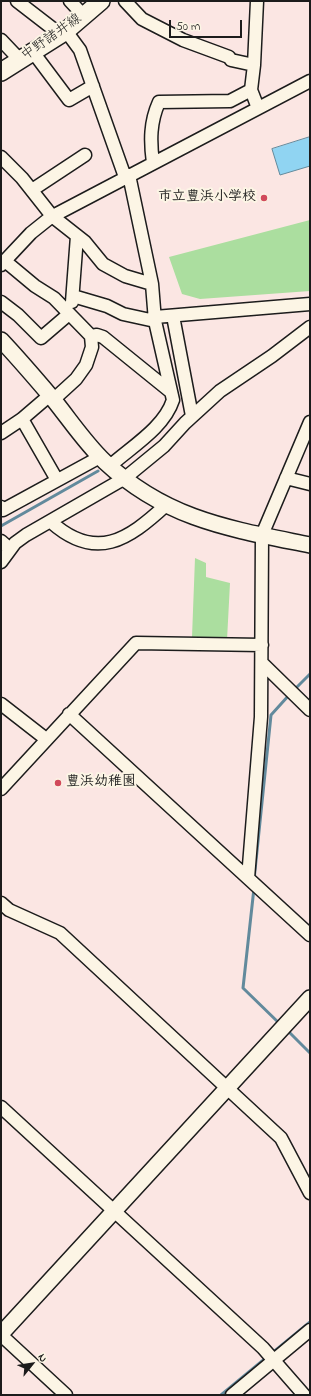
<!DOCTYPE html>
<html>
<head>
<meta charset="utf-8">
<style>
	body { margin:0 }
	#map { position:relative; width:311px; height:1396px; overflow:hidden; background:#fbe6e3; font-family:"Indie Flower",sans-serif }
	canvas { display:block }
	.frame { position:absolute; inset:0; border:2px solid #1c1c1c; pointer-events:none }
	.north { position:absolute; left:12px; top:1344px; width:40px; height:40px; -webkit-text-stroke:3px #fcf5e5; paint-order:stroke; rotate:60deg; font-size:11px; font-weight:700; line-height:16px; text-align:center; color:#1c1c1c }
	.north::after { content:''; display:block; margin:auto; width:14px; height:18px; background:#1c1c1c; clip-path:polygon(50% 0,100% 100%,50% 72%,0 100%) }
	.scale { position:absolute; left:169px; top:20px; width:73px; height:18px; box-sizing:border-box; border:2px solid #1c1c1c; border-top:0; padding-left:5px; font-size:12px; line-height:14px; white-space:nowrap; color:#1c1c1c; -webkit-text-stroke:3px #fcf5e5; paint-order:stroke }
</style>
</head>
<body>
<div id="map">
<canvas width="311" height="1396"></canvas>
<div class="frame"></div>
<div class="north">N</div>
<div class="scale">50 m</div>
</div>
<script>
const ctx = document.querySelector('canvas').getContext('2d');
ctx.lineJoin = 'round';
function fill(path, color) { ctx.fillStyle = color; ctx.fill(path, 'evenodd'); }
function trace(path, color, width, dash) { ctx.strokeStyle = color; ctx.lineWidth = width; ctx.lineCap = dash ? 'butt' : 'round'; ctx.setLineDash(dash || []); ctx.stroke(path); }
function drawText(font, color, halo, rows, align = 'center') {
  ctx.font = font + ' "Indie Flower","Klee One",sans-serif'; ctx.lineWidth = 4; ctx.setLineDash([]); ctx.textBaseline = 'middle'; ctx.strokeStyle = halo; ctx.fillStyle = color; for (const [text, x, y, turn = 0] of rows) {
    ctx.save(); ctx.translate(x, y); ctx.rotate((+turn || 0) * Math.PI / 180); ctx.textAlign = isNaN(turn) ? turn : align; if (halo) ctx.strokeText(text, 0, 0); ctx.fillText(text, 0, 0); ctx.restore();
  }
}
fill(new Path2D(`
	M310 220V291L200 299 182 294 169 257Z
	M195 558 206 563V577L230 583 227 640 192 637Z`), '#abde9f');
const water = new Path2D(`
	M310 137V166L280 175 272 149Z`);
fill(water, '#90d4f2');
trace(water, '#628a9c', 1);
trace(new Path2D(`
	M1 526 98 471
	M294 690 310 674
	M254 880 271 715 290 694
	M254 888 243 988 280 1024
	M287 1030 310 1053
	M271 1354 310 1322
	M221 1395 267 1357`), '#628a9c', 3);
const minor = new Path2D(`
	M17 1 61 35
	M70 1 84 16
	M125 1 142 19 183 40 229 57 231 60 254 65
	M257 1 254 65 251 90 258 108
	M66 31 80 50 125 177
	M1 40 20 60
	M33 52 69 100 93 86
	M1 157 22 178 52 216 85 242 103 264 125 276 152 284
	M153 163C150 141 150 122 159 102L230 101 251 90
	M32 190 85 155
	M5 261 35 286 54 298 91 336 92 347 86 365 76 379 53 400
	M1 265 31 233 51 217 310 81
	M73 296 107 306 123 314 155 321
	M1 302 18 315 41 338 69 314
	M72 302 77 236
	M173 316 192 416
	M155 317 310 304
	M91 336 97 335 103 337 171 392
	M22 419 57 480
	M1 433 22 419 50 395
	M110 466C131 447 164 428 173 400L155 321 152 284 129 175
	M286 478 310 484
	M1 507 3 510 100 457
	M51 522C96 562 128 540 166 505
	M1 541 10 549
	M1 562 15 543 26 535 125 478 164 446 185 423 220 391 272 356 310 327
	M262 663 310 710
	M1 704 46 739
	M69 714 310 935
	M1 789 136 643 262 645
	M248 878 261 717 262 535 310 422
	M1 903 9 910 60 933 227 1088 281 1138 310 1193
	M1 1107 263 1348 304 1395
	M1 1335 66 1395
	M232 1395 310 1330`);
const tertiary = new Path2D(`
	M1 340C19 359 36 379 53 399 70 420 85 443 105 462 167 520 231 529 310 545
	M1 1334 310 998`);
const secondary = new Path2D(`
	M1 72 66 31 101 1`);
trace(minor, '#1c1c1c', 15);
trace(tertiary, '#1c1c1c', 18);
trace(secondary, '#1c1c1c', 20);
trace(minor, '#fcf5e5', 12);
trace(tertiary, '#fcf5e5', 15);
trace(secondary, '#fcf5e5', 17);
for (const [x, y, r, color] of [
	[264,198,4,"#d1495b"],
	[58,783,4,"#d1495b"]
]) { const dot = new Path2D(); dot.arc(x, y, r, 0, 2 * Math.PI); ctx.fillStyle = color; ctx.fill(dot); trace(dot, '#fcf5e5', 1.5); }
drawText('14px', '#1c1c1c', '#fcf5e5', [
	["中野諸井線",52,38,-35]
]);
drawText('bold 14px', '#1c1c1c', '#fcf5e5', [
	["市立豊浜小学校",256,198],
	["豊浜幼稚園",66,783,"left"]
], 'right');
</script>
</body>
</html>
